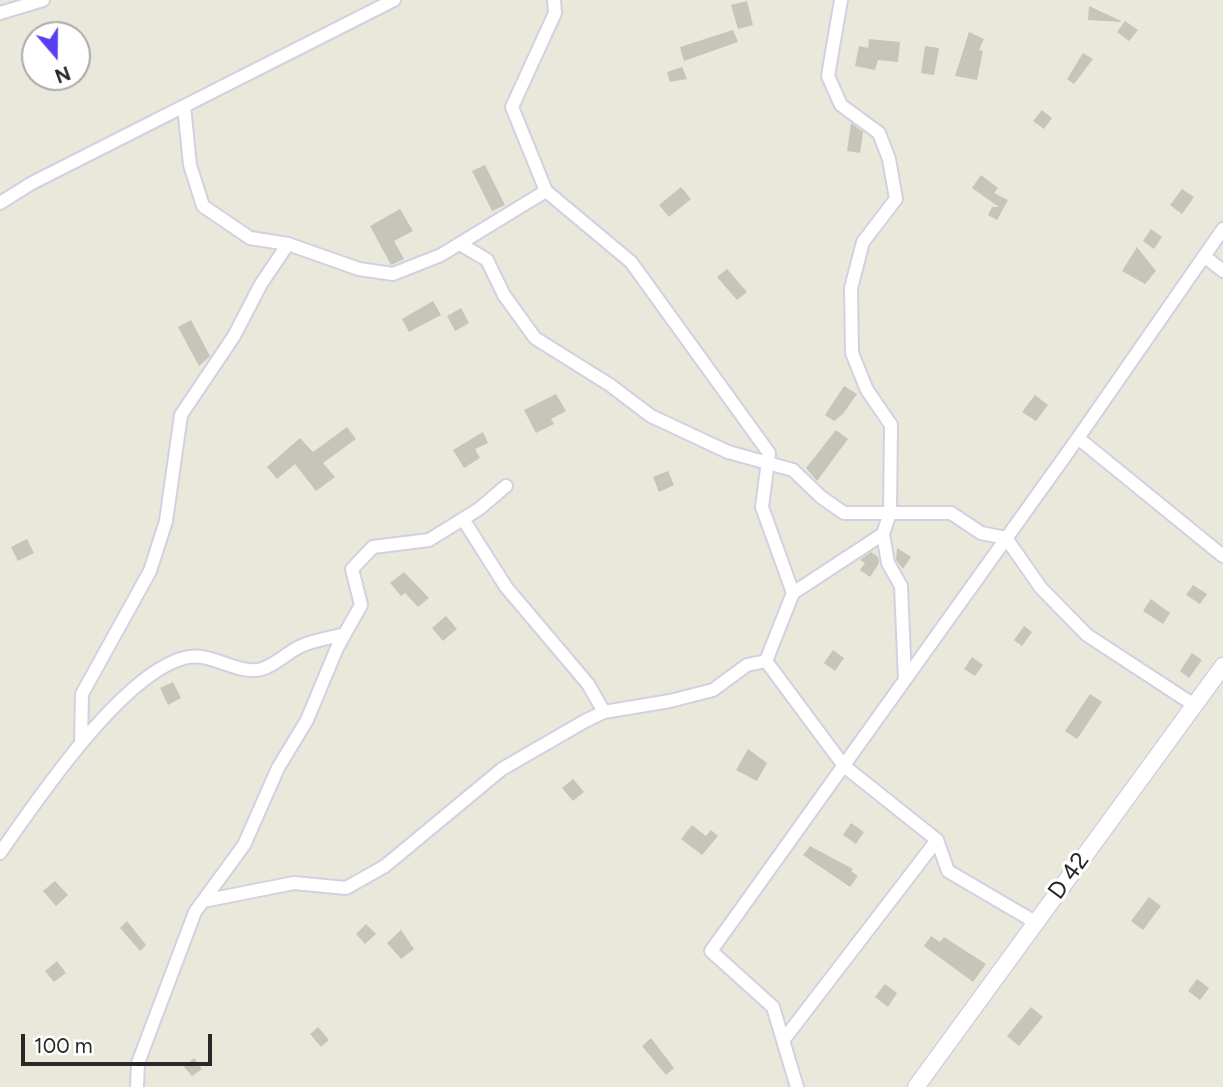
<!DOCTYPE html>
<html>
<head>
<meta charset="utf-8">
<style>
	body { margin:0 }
	#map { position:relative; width:1223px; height:1087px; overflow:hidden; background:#eae8da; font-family:Figtree,sans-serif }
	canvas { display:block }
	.north { position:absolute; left:21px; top:21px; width:70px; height:70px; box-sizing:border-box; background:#fff; border:2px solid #a9a9a9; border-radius:50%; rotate:160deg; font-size:19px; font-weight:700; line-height:28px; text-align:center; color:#282828 }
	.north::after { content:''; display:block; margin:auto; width:24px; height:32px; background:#5840f1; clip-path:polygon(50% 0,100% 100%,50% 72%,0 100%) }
	.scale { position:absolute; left:21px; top:1034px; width:191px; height:32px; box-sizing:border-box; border:4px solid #282828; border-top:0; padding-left:9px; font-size:21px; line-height:24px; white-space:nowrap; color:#282828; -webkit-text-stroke:5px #fff; paint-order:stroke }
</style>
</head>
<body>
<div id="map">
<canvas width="1223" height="1087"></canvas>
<div class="north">N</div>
<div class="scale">100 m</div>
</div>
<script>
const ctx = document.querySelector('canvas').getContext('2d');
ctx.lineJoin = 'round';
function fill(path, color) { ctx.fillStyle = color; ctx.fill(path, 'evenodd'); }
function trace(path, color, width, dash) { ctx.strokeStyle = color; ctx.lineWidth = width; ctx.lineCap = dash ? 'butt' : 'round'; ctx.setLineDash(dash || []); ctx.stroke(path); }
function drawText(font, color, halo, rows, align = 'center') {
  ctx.font = font + ' Figtree,sans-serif'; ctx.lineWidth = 6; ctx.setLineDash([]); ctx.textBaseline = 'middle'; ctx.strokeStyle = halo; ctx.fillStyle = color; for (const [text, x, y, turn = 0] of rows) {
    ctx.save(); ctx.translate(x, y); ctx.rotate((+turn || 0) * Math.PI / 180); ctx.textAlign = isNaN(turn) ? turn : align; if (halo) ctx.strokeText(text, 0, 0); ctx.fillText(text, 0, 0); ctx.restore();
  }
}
fill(new Path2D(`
	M747 1 753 25 738 29 731 5Z
	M1089 6 1121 21V22L1088 20Z
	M1125 21 1138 30 1129 41 1117 32Z
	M733 30 738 42 684 61 680 47Z
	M969 32 984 39 979 50 983 51 977 80 955 76Z
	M869 39 900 42 898 62 878 60 875 70 855 66 859 46 868 48Z
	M925 46 939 48 934 75 921 73Z
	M1083 53 1093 59 1074 84 1067 79Z
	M682 67 687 79 670 82 667 72Z
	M1042 110 1052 118 1044 129 1033 121Z
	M851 123 863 132 860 153 847 151Z
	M485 165 505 205 492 211 472 171Z
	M981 175 998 188 994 193 1008 200 997 220 988 215 992 207H999L972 188Z
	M681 187 691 199 669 217 659 205Z
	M1182 189 1194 197 1182 214 1170 205Z
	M400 209 413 231 394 241 404 259 391 265 370 226Z
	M1151 229 1162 237 1154 249 1143 241Z
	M1137 247 1156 271 1145 284 1122 271Z
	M727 269 747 292 737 300 717 277Z
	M433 301 441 315 409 332 402 319Z
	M461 308 469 323 455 331 447 316Z
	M191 320 210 356 199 366 178 327Z
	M844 386 857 394 843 414 834 421 825 415Z
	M556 394 566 411 551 419 554 424 536 433 524 410Z
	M1035 395 1048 405 1036 421 1022 412Z
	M347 427 356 439 323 463 335 477 316 491 295 464 277 479 267 467 300 438 313 452Z
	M836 430 848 439 817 481 806 468Z
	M483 432 488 443 475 449 480 458 464 468 453 450Z
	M668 471 674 485 659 492 653 477Z
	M27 539 34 553 18 561 11 547Z
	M897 548 911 557 903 569 896 560Z
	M871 552 878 557 879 563 870 577 860 570 865 563 860 560Z
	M404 572 429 598 418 607 405 593 401 596 390 583Z
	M1193 585 1207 594 1200 604 1186 595Z
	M1151 599 1170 613 1163 624 1143 611Z
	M446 616 457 629 443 641 432 628Z
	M1024 626 1032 632 1022 646 1014 640Z
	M833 650 844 658 835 671 824 663Z
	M1192 653 1202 660 1189 678 1180 671Z
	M972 657 983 665 975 676 964 669Z
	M173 682 181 698 168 705 160 688Z
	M1090 694 1102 702 1077 739 1065 731Z
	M748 749 767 763 757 781 736 770Z
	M573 779 584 792 573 801 562 788Z
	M851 823 864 832 856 844 843 835Z
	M692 825 706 836 711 830 718 836 702 855 681 839Z
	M810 846 853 869 851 871 858 876 850 887 803 855Z
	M55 881 68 895 56 906 43 891Z
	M1149 897 1161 906 1143 930 1131 921Z
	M127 921 146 945 140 951 120 928Z
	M366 924 376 934 365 944 356 934Z
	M401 930 414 949 401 959 387 943Z
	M931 936 940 942 944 937 986 964 973 982 924 946Z
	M57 961 66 973 54 982 45 971Z
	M1197 979 1209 988 1200 1000 1188 991Z
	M885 984 897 993 888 1007 875 997Z
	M1031 1007 1043 1017 1019 1046 1007 1036Z
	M318 1027 329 1040 321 1047 310 1034Z
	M651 1038 674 1068 666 1075 642 1046Z
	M194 1058 202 1069 192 1076 184 1067Z`), '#c5c5ba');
const minor = new Path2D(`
	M554 0 555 13 512 107 546 191 631 262 769 453 762 507 793 593 766 661 844 766 937 840 948 871 1035 922
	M841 0 828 76 841 105 879 133 889 159 896 199 863 242 851 288 852 353 867 390 891 425 890 513 883 534 888 563 901 586 905 680
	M0 13 43 0
	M184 106 190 165 203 206 250 238 288 244 359 269 393 274 441 255 546 191
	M0 203 32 183 394 0
	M460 244 487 260 504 295 535 338 610 385 651 416 728 452 793 470 821 497 844 513H951L981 533 1006 538 1041 588 1087 635 1194 705
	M1204 256 1223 271
	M1078 438 1223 556
	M463 519 506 587 588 684 604 712
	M793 593 883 534
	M81 744 82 694 150 571 166 521 181 415 234 336 261 284 288 244
	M0 853C37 800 121 675 184 658 210 650 237 676 262 669 275 665 287 653 299 647 313 640 330 638 345 634
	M203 901 294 883 346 888 385 866 502 769 585 721 604 712 670 701 713 690 747 665 766 661
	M785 1038 937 840
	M137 1087 138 1063 195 912 244 845 278 768 307 720 337 648 361 605 352 569 373 547 429 540 479 509 506 486
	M797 1087 773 1007 711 951 1078 438 1223 229`);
const tertiary = new Path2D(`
	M916 1087 1223 666`);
trace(minor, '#d2d0e1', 16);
trace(tertiary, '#d2d0e1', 19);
trace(minor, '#fff', 12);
trace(tertiary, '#fff', 16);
drawText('24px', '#282828', '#fff', [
	["D 42",1069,876,-54]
]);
</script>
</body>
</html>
